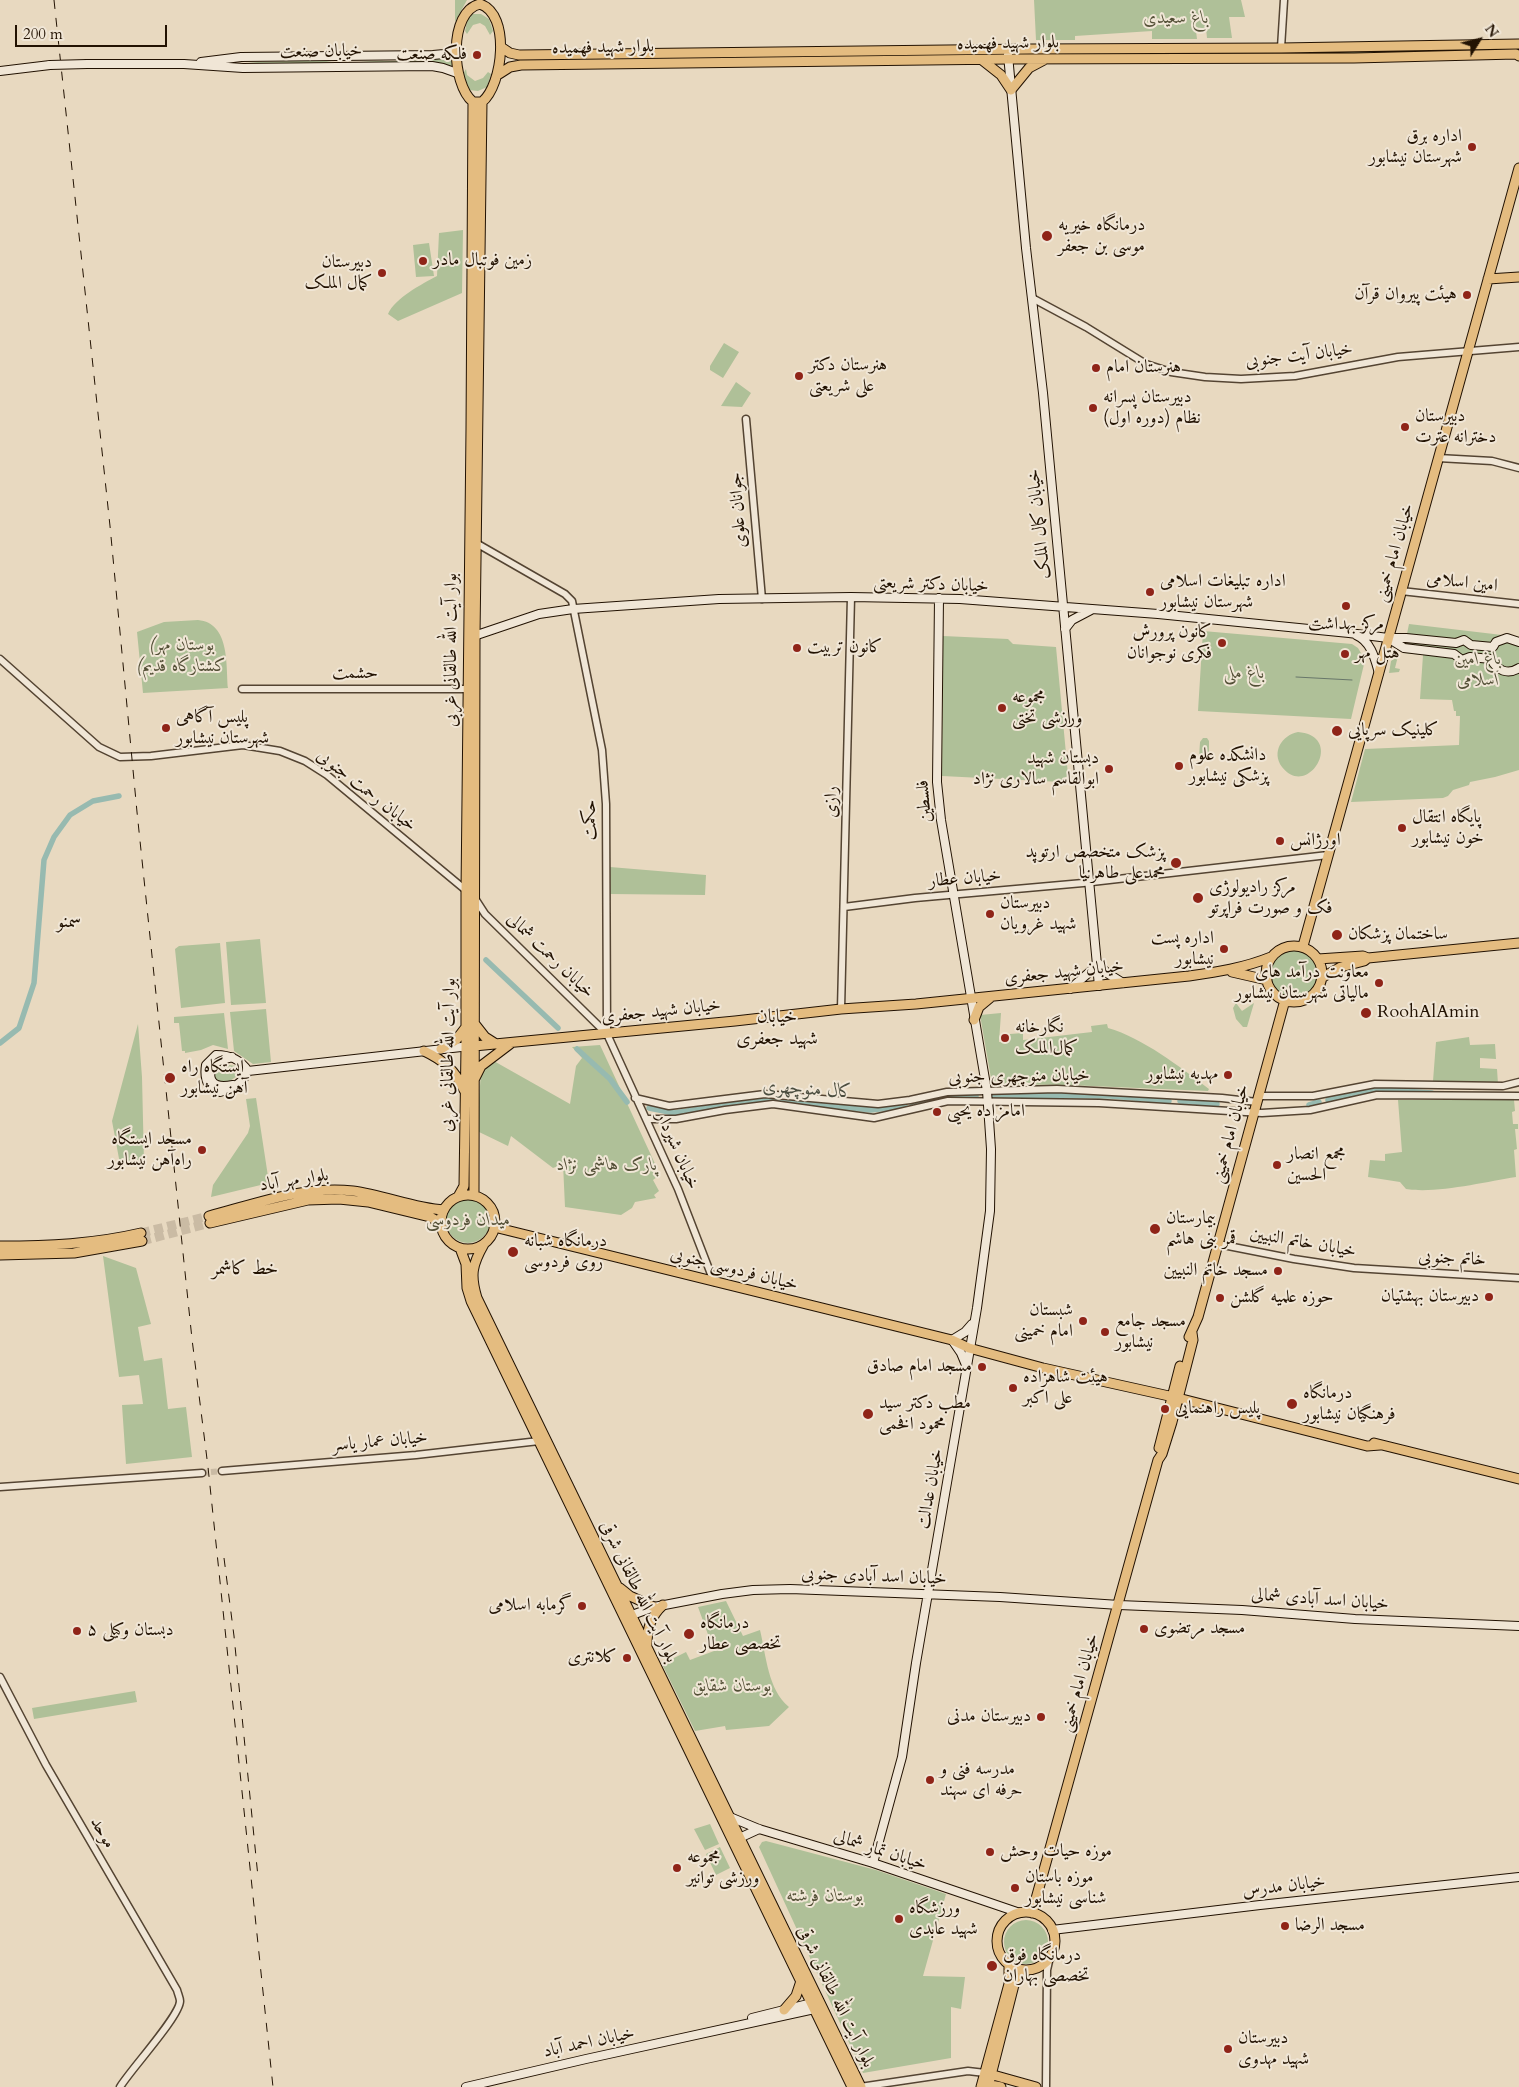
<!DOCTYPE html>
<html>
<head>
<meta charset="utf-8">
<style>
	body { margin:0 }
	#map { position:relative; width:1519px; height:2087px; overflow:hidden; background:#e8d9c0; font-family:Cardo,serif }
	canvas { display:block }
	.north { position:absolute; left:1454px; top:15px; width:50px; height:50px; -webkit-text-stroke:4px #f0e6d6; paint-order:stroke; rotate:54deg; font-size:14px; font-weight:700; line-height:20px; text-align:center; color:#221202 }
	.north::after { content:''; display:block; margin:auto; width:18px; height:22px; background:#221202; clip-path:polygon(50% 0,100% 100%,50% 72%,0 100%) }
	.scale { position:absolute; left:15px; top:25px; width:152px; height:22px; box-sizing:border-box; border:2px solid #221202; border-top:0; padding-left:6px; font-size:15px; line-height:18px; white-space:nowrap; color:#221202; -webkit-text-stroke:4px #f0e6d6; paint-order:stroke }
</style>
</head>
<body>
<div id="map">
<canvas width="1519" height="2087"></canvas>
<div class="north">N</div>
<div class="scale">200 m</div>
</div>
<script>
const ctx = document.querySelector('canvas').getContext('2d');
ctx.lineJoin = 'round';
function fill(path, color) { ctx.fillStyle = color; ctx.fill(path, 'evenodd'); }
function trace(path, color, width, dash) { ctx.strokeStyle = color; ctx.lineWidth = width; ctx.lineCap = dash ? 'butt' : 'round'; ctx.setLineDash(dash || []); ctx.stroke(path); }
function drawText(font, color, halo, rows, align = 'center') {
  ctx.font = font + ' Cardo,Amiri,serif'; ctx.lineWidth = 4; ctx.setLineDash([]); ctx.textBaseline = 'middle'; ctx.strokeStyle = halo; ctx.fillStyle = color; for (const [text, x, y, turn = 0] of rows) {
    ctx.save(); ctx.translate(x, y); ctx.rotate((+turn || 0) * Math.PI / 180); ctx.textAlign = isNaN(turn) ? turn : align; if (halo) ctx.strokeText(text, 0, 0); ctx.fillText(text, 0, 0); ctx.restore();
  }
}
fill(new Path2D(`
	M455 0H467L455 22Z
	M1034 0H1241L1245 17H1229L1232 38H1207L1206 28H1199V31H1196L1197 39H1152V31L1075 36V40H1036Z
	M473 14H481L489 19 493 31 490 35 485 26 480 23 473 25 467 34 465 31C467 24 466 19 473 14Z
	M1511 48V51L1195 55 1203 53Z
	M1039 53H1177L1160 55H1018Z
	M998 54 876 58V55Z
	M451 55 452 66 435 63H352C382 58 426 65 451 55Z
	M862 55V58L576 60 578 58H596Z
	M337 60 321 63 238 64 258 62Z
	M466 69 467 75 475 81 483 78 488 72 491 74 487 87 478 91 469 90 466 85 463 74Z
	M463 230 462 293 398 321 388 314C395 298 422 284 437 276L439 233Z
	M429 243 434 276 416 277 413 245Z
	M724 343 739 352 723 378 710 370V366Z
	M736 382 751 393 742 407 721 406Z
	M198 620C230 623 226 665 228 688L143 693 137 632 164 622Z
	M1409 624 1519 637V770L1495 777 1470 782 1469 785 1453 790 1448 796 1443 798 1351 802 1365 749 1459 745 1460 716H1456V711H1454L1452 700 1420 699 1423 655 1403 653Z
	M1203 631 1352 644 1358 648 1365 660 1351 719 1198 711Z
	M943 636 1008 639 1013 644 1056 647 1068 775 1062 782 942 776Z
	M1398 656 1395 668 1400 669 1399 672 1389 673 1391 661Z
	M1298 732C1346 736 1308 800 1282 767 1271 752 1282 735 1298 732Z
	M1203 738H1207L1209 741V759L1206 761 1199 758 1200 742Z
	M610 867 706 875 705 895 610 894Z
	M260 939 266 1003 231 1005 226 942Z
	M220 943 225 1003 181 1008 175 949 179 946Z
	M1270 974a24 24 0 1 1 48 0a24 24 0 1 1-48 0Z
	M1236 1003 1242 1011 1254 1003 1247 1027H1243L1236 1019 1233 1008Z
	M266 1009 271 1062 253 1064 234 1051 230 1012Z
	M224 1013 228 1049 213 1045 201 1050 185 1053V1051H182L179 1023H174V1017Z
	M1001 1013 999 1042 1010 1041V1034L1023 1033V1040L1092 1032 1091 1026 1107 1024 1108 1028C1143 1038 1180 1067 1209 1089L1208 1091 1068 1085 992 1084 980 1015Z
	M138 1024 142 1077 144 1163 120 1164 112 1121Z
	M1469 1037 1470 1045 1495 1044 1496 1059 1480 1058V1068L1497 1069 1498 1084 1433 1081 1436 1042Z
	M600 1045 657 1168 654 1170 657 1177 653 1180 659 1191 654 1195 656 1198 635 1202 632 1208 621 1215 565 1207 563 1164 553 1168 511 1136 508 1146 477 1131 481 1071 492 1060 570 1104 576 1066 582 1058 572 1047Z
	M222 1064 236 1066 240 1074 227 1083 216 1080 214 1077V1069Z
	M256 1098 269 1183 211 1197 213 1185 248 1133 250 1126 246 1099Z
	M1398 1100H1514L1515 1111 1512 1112 1513 1124H1518V1129H1515L1517 1149 1514 1150 1516 1177C1484 1182 1436 1194 1406 1189L1400 1182 1368 1177 1370 1160 1385 1161V1154L1402 1152Z
	M446 1221a22 22 0 1 1 44 0a22 22 0 1 1-44 0Z
	M103 1256 136 1268 151 1324 138 1327 144 1361 162 1358 168 1409 186 1407 192 1457 126 1464 122 1405 143 1404 139 1375 119 1377Z
	M726 1601 743 1636 760 1630C766 1655 768 1690 789 1707L769 1726 726 1730 725 1726 695 1731 662 1664 686 1652 690 1660 714 1651 698 1607Z
	M135 1691 137 1702 34 1719 32 1708Z
	M710 1824 719 1844 705 1850 694 1829Z
	M766 1841 876 1870 946 1894 923 1976 965 1977 961 2009 951 2007V2058L863 2073 759 1847 762 1842Z
	M720 1847 730 1868 716 1875 706 1854Z
	M1004 1942a22 22 0 1 1 44 0a22 22 0 1 1-44 0Z`), '#afc098');
trace(new Path2D(`
	M1296 677 1352 680`), '#68776a', 1);
trace(new Path2D(`
	M486 960 558 1028
	M0 1043 19 1028 34 983 44 860 54 837 70 815 93 801 119 796
	M577 1049 610 1079 627 1102
	M992 1095 1110 1096 1169 1101
	M1328 1100 1375 1089 1432 1093
	M1180 1101 1217 1104
	M912 1104 945 1096H976
	M1309 1105 1319 1102
	M649 1108 674 1113 768 1099 871 1110 905 1106`), '#97bab0', 5.5);
trace(new Path2D(`
	M202 1473 222 1471`), '#cabba4', 6, [6, 3]);
trace(new Path2D(`
	M141 1233 209 1216
	M142 1241 210 1223`), '#cabba4', 9, [9, 4.5]);
const tertiary = new Path2D(`
	M1281 48 1284 0
	M1032 298 1086 327 1146 364 1171 372 1205 377 1241 379 1295 376 1398 357 1519 347
	M746 419 762 599
	M1438 458 1492 461 1519 468
	M476 543 565 594 572 601 602 750 606 804 607 1034
	M1401 591 1519 604
	M0 659 99 747 120 757 151 756 243 745 280 751 305 761 327 775 474 897 485 914 607 1034 678 1189 714 1282
	M242 689H468
	M844 907 915 898 1083 883 1328 855
	M841 1009 851 597
	M1258 1096H1313L1375 1084 1503 1086 1519 1082
	M635 1098 669 1106 765 1094 878 1104 910 1100 947 1092 1057 1089 1222 1098 1257 1102
	M646 1119H676L725 1110 773 1104 874 1118 948 1101 1099 1103 1262 1113 1310 1110 1377 1095 1519 1096
	M1218 1244 1294 1259 1354 1268 1519 1278
	M222 1471 416 1455 539 1441
	M0 1487 202 1473
	M0 1677 46 1765 177 1990C178 1994 180 1998 180 2001 180 2016 131 2069 120 2087
	M860 2087 968 2071 985 2073
	M1046 2087 1047 1970 1050 1957`);
const secondary = new Path2D(`
	M1008 55 1026 248 1043 393 1099 986
	M201 62 241 57 433 55 444 54 456 49
	M87 64H184L243 68 432 66 443 68 457 73
	M0 71 50 65
	M1065 629 1072 620 1091 610
	M1356 635C1371 641 1375 659 1379 673
	M471 637 539 614 573 609 719 599 851 597 960 599 1158 614 1349 633 1388 638H1406L1456 643 1464 640 1471 645 1493 647 1496 642 1507 638 1519 642
	M1388 638 1404 648 1454 654 1462 660 1470 657 1491 659C1497 671 1508 675 1519 668
	M1070 989 1093 969 1097 962 1107 973 1123 983
	M216 1055C230 1055 240 1059 248 1071 243 1083 232 1089 220 1092 206 1088 204 1078 206 1065Z
	M232 1057C227 1059 221 1060 217 1062 209 1067 207 1081 217 1085 222 1087 228 1086 233 1085
	M248 1071 470 1046
	M966 1365 961 1353 952 1340 965 1332 972 1324
	M632 1615 654 1607 722 1594 753 1590 790 1589 1000 1597 1119 1605 1242 1610 1355 1619 1519 1626
	M730 1817 759 1829 873 1863 1020 1913
	M735 1840 759 1829
	M873 1863 902 1757 916 1663 977 1308 990 1211 991 1149 987 1091 941 820 937 782 939 598
	M1052 1930 1260 1905 1519 1877
	M752 2018 816 2002
	M466 2087 586 2059 819 2008`);
const primary = new Path2D(`
	M480 4C511 14 503 85 482 102H473C451 84 448 11 480 4Z
	M501 47 510 53 519 55 1032 49 1281 48 1519 44
	M982 60 1001 75 1011 90 1029 68 1044 60
	M499 74 510 67 521 65 1008 59 1354 58 1516 54 1519 56
	M1488 279 1519 277
	M1266 974a28 28 0 1 1 56 0a28 28 0 1 1-56 0Z
	M1303 946 1519 168
	M1318 959 1363 956 1368 958 1519 943
	M1232 972 1267 980
	M1323 977 1341 967 1364 961 1368 958
	M974 1020 979 1007 991 997
	M474 1023 485 1037 496 1044
	M474 1046 735 1021 841 1009 916 1004 1189 976C1217 972 1244 968 1271 957
	M441 1049 456 1040 466 1027
	M424 1051C443 1060 455 1070 464 1090
	M474 1080 481 1066 510 1044
	M474 1195 475 636 482 102
	M441 1222a27 27 0 1 1 54 0a27 27 0 1 1-54 0Z
	M458 1197 464 1186 466 1047V891L471 429 473 102
	M209 1216C255 1204 306 1185 353 1191 384 1195 413 1208 444 1210
	M210 1223 308 1200 339 1199 368 1202 430 1217 441 1223
	M494 1227 952 1340 969 1348 1043 1368 1178 1398 1367 1446 1380 1445
	M484 1244C472 1265 470 1275 477 1298L861 2087
	M0 1246C48 1246 94 1244 141 1233
	M460 1248 466 1264 467 1288 471 1301 852 2087
	M0 1255 74 1253 142 1241
	M1189 1337 1198 1317 1285 1000
	M1374 1443 1519 1479
	M1159 1448 1180 1366
	M620 1588 630 1596 654 1607
	M647 1645C647 1628 651 1616 663 1605
	M997 1941a29 29 0 1 1 58 0a29 29 0 1 1-58 0Z
	M1032 1913 1158 1460 1162 1454 1172 1422 1193 1340 1192 1333
	M784 2010 796 1996 801 1981
	M986 2073 1036 2087
	M985 2084 1001 2087
	M981 2087 1009 1984V1965
	M988 2087 1014 1985 1027 1970`);
trace(tertiary, '#544432', 9);
trace(secondary, '#221202', 10);
trace(primary, '#221202', 11);
trace(tertiary, '#f0e6d6', 6);
trace(secondary, '#f0e6d6', 8);
trace(primary, '#e4bc80', 9);
trace(new Path2D(`
	M54 0 110 526 137 812 192 1339 208 1467 273 2087
	M224 1558 234 1636 258 1877`), '#221202', 1, [9, 9]);
const secondaryBridge = new Path2D(`
	M50 65 87 64`);
trace(secondaryBridge, '#221202', 10, []);
trace(secondaryBridge, '#f0e6d6', 8);
for (const [x, y, r, color] of [
	[477,55,5,"#8f2418"],
	[1472,147,5,"#8f2418"],
	[1047,236,6,"#8f2418"],
	[423,261,5,"#8f2418"],
	[382,273,5,"#8f2418"],
	[1467,295,5,"#8f2418"],
	[1096,368,5,"#8f2418"],
	[799,376,5,"#8f2418"],
	[1093,408,5,"#8f2418"],
	[1405,427,5,"#8f2418"],
	[1150,592,5,"#8f2418"],
	[1346,606,5,"#8f2418"],
	[1222,643,5,"#8f2418"],
	[797,648,5,"#8f2418"],
	[1345,654,5,"#8f2418"],
	[1002,708,5,"#8f2418"],
	[166,728,5,"#8f2418"],
	[1337,731,6,"#8f2418"],
	[1179,766,5,"#8f2418"],
	[1109,769,5,"#8f2418"],
	[1402,828,5,"#8f2418"],
	[1280,841,5,"#8f2418"],
	[1176,863,6,"#8f2418"],
	[1198,898,6,"#8f2418"],
	[990,914,5,"#8f2418"],
	[1337,935,6,"#8f2418"],
	[1224,949,5,"#8f2418"],
	[1379,983,5,"#8f2418"],
	[1366,1013,6,"#8f2418"],
	[1005,1038,5,"#8f2418"],
	[1228,1075,5,"#8f2418"],
	[170,1078,6,"#8f2418"],
	[937,1112,5,"#8f2418"],
	[202,1150,5,"#8f2418"],
	[1277,1165,5,"#8f2418"],
	[1155,1229,6,"#8f2418"],
	[513,1252,6,"#8f2418"],
	[1278,1271,5,"#8f2418"],
	[1489,1297,5,"#8f2418"],
	[1220,1298,5,"#8f2418"],
	[1083,1321,5,"#8f2418"],
	[1105,1332,5,"#8f2418"],
	[982,1367,5,"#8f2418"],
	[1013,1388,5,"#8f2418"],
	[1292,1404,6,"#8f2418"],
	[1165,1409,5,"#8f2418"],
	[868,1414,6,"#8f2418"],
	[582,1606,5,"#8f2418"],
	[1144,1629,5,"#8f2418"],
	[77,1631,5,"#8f2418"],
	[689,1634,6,"#8f2418"],
	[627,1658,5,"#8f2418"],
	[1041,1717,5,"#8f2418"],
	[930,1780,5,"#8f2418"],
	[990,1852,5,"#8f2418"],
	[677,1868,5,"#8f2418"],
	[1015,1888,5,"#8f2418"],
	[899,1919,5,"#8f2418"],
	[1285,1926,5,"#8f2418"],
	[992,1966,6,"#8f2418"],
	[1228,2049,5,"#8f2418"]
]) { const dot = new Path2D(); dot.arc(x, y, r, 0, 2 * Math.PI); ctx.fillStyle = color; ctx.fill(dot); trace(dot, '#f0e6d6', 2); }
drawText('italic 18px', '#534f36', '#f0e6d6', [
	["باغ سعیدی",1176,19],
	["(بوستان مهر",182,646],
	["(کشتارگاه قدیم",182,667],
	["باغ امین",1478,660],
	["اسلامی",1478,681],
	["باغ ملی",1244,674],
	["پارک هاشمی نژاد",607,1166],
	["میدان فردوسی",468,1221],
	["بوستان شقایق",732,1687],
	["بوستان فرشته",825,1897]
]);
drawText('18px', '#221202', '#f0e6d6', [
	["بلوار شهید فهمیده",1008,44,-1],
	["بلوار شهید فهمیده",603,48,-1],
	["خیابان صنعت",321,52,-1],
	["خیابان آیت جنوبی",1299,356,-7],
	["جوانان علوی",739,510,-94],
	["خیابان کمال الملک",1040,524,-96],
	["خیابان امام خمینی",1395,553,-74],
	["امین اسلامی",1462,583,6],
	["خیابان دکتر شریعتی",931,585,2],
	["بوار آیت الله طالقانی غربی",452,650,-90],
	["حشمت",355,674],
	["خیابان رحمت جنوبی",366,791,38],
	["فلسطین",925,801,-95],
	["رازی",832,802,-89],
	["حکمت",591,820,-91],
	["خیابان عطار",965,879,-5],
	["خیابان رحمت شمالی",550,956,44],
	["خیابان شهید جعفری",1064,973,-6],
	["خیابان شهید جعفری",661,1012,-6],
	["بوار آیت الله طالقانی غربی",449,1055,-89],
	["خیابان منوچهری جنوبی",1019,1077,-1],
	["خیابان امام خمینی",1231,1134,-75],
	["خیابان شیردار",677,1151,66],
	["بلوار مهر آباد",294,1181,-9],
	["خیابان خاتم النبیین",1303,1243,10],
	["خاتم جنوبی",1452,1259,3],
	["خیابان فردوسی جنوبی",734,1270,14],
	["خیابان عمار یاسر",380,1442,-5],
	["خیابان عدالت",931,1489,-80],
	["خیابان اسد آبادی جنوبی",874,1577,2],
	["بلوار آیت الله طالقانی شرقی",638,1592,64],
	["خیابان اسد آبادی شمالی",1320,1600,4],
	["خیابان امام خمینی",1080,1683,-74],
	["موحد",102,1833,60],
	["خیابان تمار شمالی",880,1851,18],
	["خیابان مدرس",1284,1887,-7],
	["بلوار آیت الله طالقانی شرقی",835,1997,64],
	["خیابان احمد آباد",589,2043,-12]
]);
drawText('18px', '#221202', '#f0e6d6', [
	["فلکه صنعت",467,55,"right"],
	["اداره برق",1462,137,"right"],
	["شهرستان نیشابور",1462,158,"right"],
	["درمانگاه خیریه",1058,226],
	["موسی بن جعفر",1058,247],
	["زمین فوتبال مادر",433,261],
	["دبیرستان",372,263,"right"],
	["کمال الملک",372,284,"right"],
	["هیئت پیروان قرآن",1457,295,"right"],
	["هنرستان دکتر",809,366],
	["علی شریعتی",809,387],
	["هنرستان امام",1106,368],
	["دبیرستان پسرانه",1103,398],
	["نظام (دوره اول)",1103,419],
	["دبیرستان",1415,417],
	["دخترانه عترت",1415,438],
	["اداره تبلیغات اسلامی",1160,582],
	["شهرستان نیشابور",1160,603],
	["مرکز بهداشت",1346,625,"center"],
	["کانون پرورش",1212,633,"right"],
	["فکری نوجوانان",1212,654,"right"],
	["کانون تربیت",807,648],
	["هتل مهر",1355,654],
	["مجموعه",1012,698],
	["ورزشی تختی",1012,719],
	["پلیس آگاهی",176,718],
	["شهرستان نیشابور",176,739],
	["کلینیک سرپایی",1348,731],
	["دانشکده علوم",1189,756],
	["پزشکی نیشابور",1189,777],
	["دبستان شهید",1099,759,"right"],
	["ابوالقاسم سالاری نژاد",1099,780,"right"],
	["پایگاه انتقال",1412,818],
	["خون نیشابور",1412,839],
	["اورژانس",1290,841],
	["پزشک متخصص ارتوپد",1165,853,"right"],
	["محمدعلی طاهرنیا",1165,874,"right"],
	["مرکز رادیولوژی",1209,888],
	["فک و صورت فراپرتو",1209,909],
	["دبیرستان",1000,904],
	["شهید غرویان",1000,925],
	["ساختمان پزشکان",1348,935],
	["اداره پست",1214,939,"right"],
	["نیشابور",1214,960,"right"],
	["معاونت درآمد های",1369,973,"right"],
	["مالیاتی شهرستان نیشابور",1369,994,"right"],
	["RoohAlAmin",1377,1013],
	["نگارخانه",1015,1028],
	["کمال‌الملک",1015,1049],
	["ایستگاه راه‌",181,1068],
	["آهن نیشابور",181,1089],
	["مهدیه نیشابور",1218,1075,"right"],
	["امامزاده یحیی",947,1112],
	["مسحد ایستگاه",192,1140,"right"],
	["راه‌آهن نیشابور",192,1161,"right"],
	["مجمع انصار",1287,1155],
	["الحسین",1287,1176],
	["بیمارستان",1166,1219],
	["قمر بنی هاشم",1166,1240],
	["درمانگاه شبانه",524,1242],
	["روی فردوسی",524,1263],
	["مسجد خاتم النبیین",1268,1271,"right"],
	["دبیرستان بهشتیان",1479,1297,"right"],
	["حوزه علمیه گلشن",1230,1298],
	["شبستان",1073,1311,"right"],
	["امام خمینی",1073,1332,"right"],
	["مسجد جامع",1115,1322],
	["نیشابور",1115,1343],
	["مسجد امام صادق",972,1367,"right"],
	["هیئت شاهزاده",1023,1378],
	["علی اکبر",1023,1399],
	["درمانگاه",1303,1394],
	["فرهنگیان نیشابور",1303,1415],
	["مطب دکتر سید",879,1404],
	["محمود افخمی",879,1425],
	["پلیس راهنمایی",1175,1409],
	["گرمابه اسلامی",572,1606,"right"],
	["درمانگاه",700,1624],
	["تخصصی عطار",700,1645],
	["مسجد مرتضوی",1154,1629],
	["دبستان وکیلی ۵",87,1631],
	["کلانتری",617,1658,"right"],
	["دبیرستان مدنی",1031,1717,"right"],
	["مدرسه فنی و",940,1770],
	["حرفه ای سهند",940,1791],
	["موزه حیات وحش",1000,1852],
	["مجموعه",687,1858],
	["ورزشی توانیر",687,1879],
	["موزه باستان",1025,1878],
	["شناسی نیشابور",1025,1899],
	["ورزشگاه",909,1909],
	["شهید عابدی",909,1930],
	["مسجد الرضا",1295,1926],
	["درمانگاه فوق",1003,1956],
	["تخصصی بهاران",1003,1977],
	["دبیرستان",1238,2039],
	["شهید مهدوی",1238,2060]
], 'left');
drawText('19px', '#221202', '#f0e6d6', [
	["سمنو",69,923],
	["خیابان",777,1018],
	["شهید جعفری",777,1040],
	["خط کاشمر",245,1270]
]);
drawText('italic 19px', '#4b4d3f', '#f0e6d6', [
	["کال منوچهری",808,1090,4]
]);
</script>
</body>
</html>
